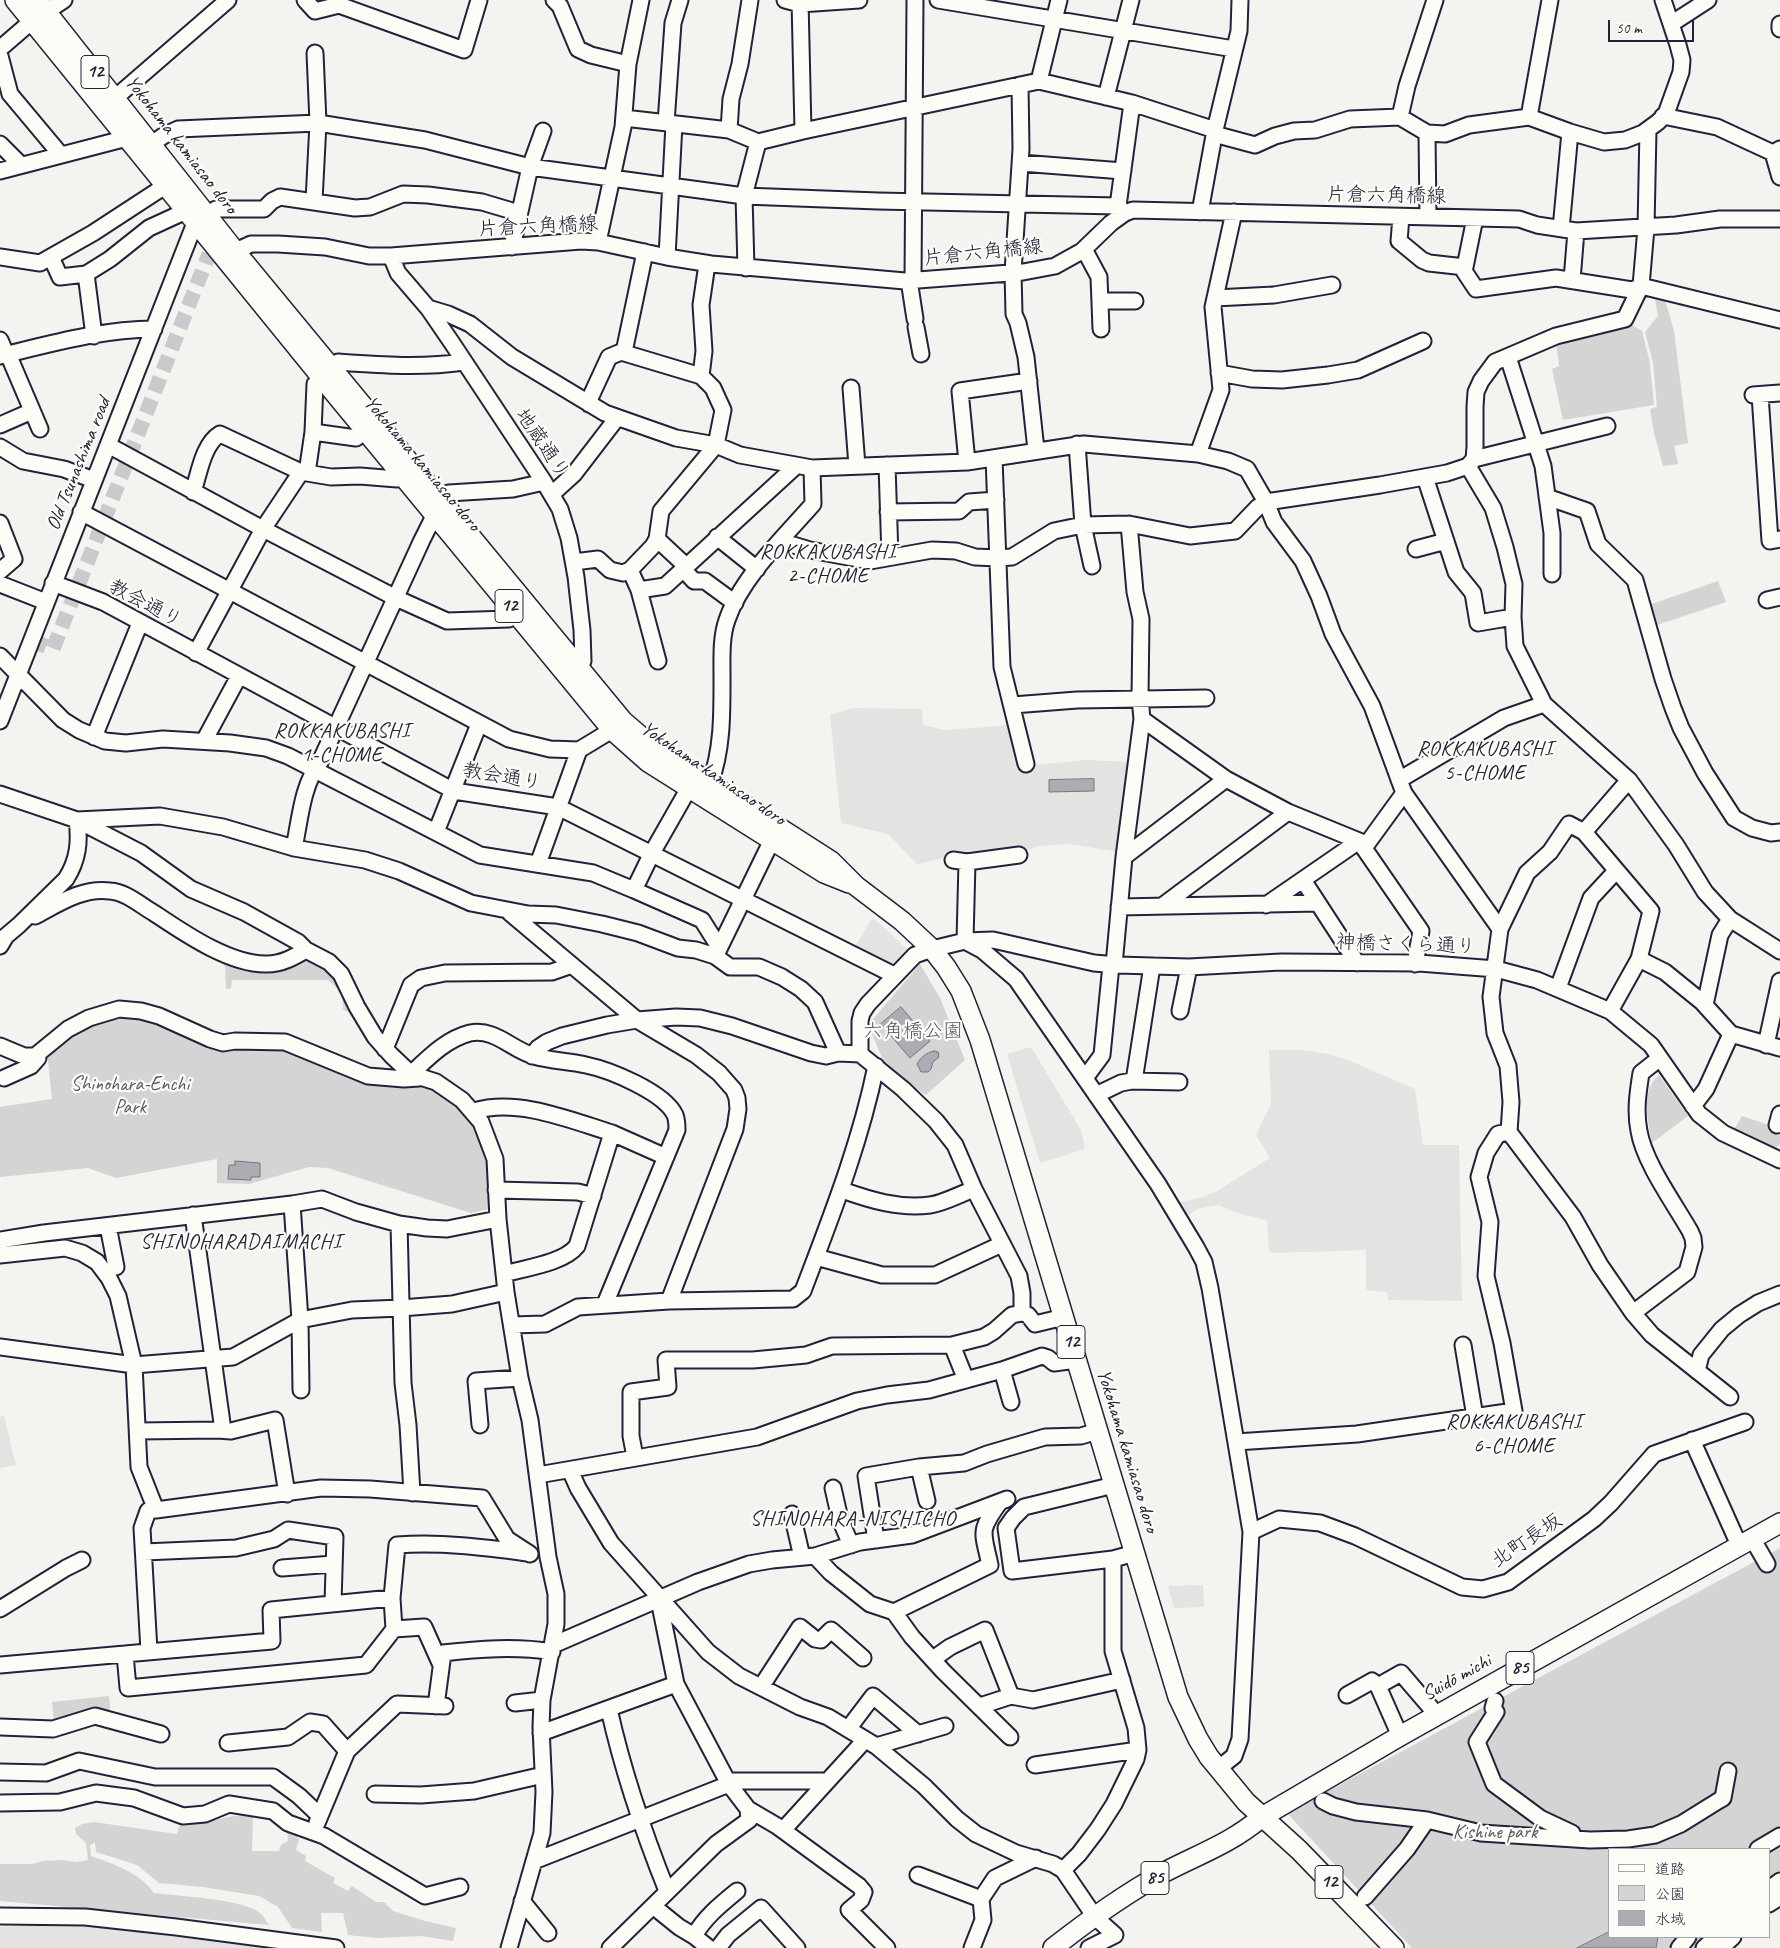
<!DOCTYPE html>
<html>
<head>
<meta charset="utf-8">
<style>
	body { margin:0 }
	#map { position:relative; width:1780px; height:1948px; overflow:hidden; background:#f4f3ef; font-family:Caveat,"Klee One",sans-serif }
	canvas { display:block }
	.legend { position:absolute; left:1608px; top:1848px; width:162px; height:90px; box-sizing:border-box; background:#fdfcf7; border:1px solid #a5a5ac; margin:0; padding:6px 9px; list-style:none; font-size:15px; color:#22223b }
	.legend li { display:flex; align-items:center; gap:10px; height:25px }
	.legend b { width:25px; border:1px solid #a5a5ac }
	.scale { position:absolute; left:1608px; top:20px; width:86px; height:22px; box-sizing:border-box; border:2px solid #22223b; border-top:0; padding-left:6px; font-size:15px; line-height:18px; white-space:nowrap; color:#22223b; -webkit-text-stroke:4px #fdfcf7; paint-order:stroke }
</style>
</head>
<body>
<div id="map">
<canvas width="1780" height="1948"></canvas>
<ul class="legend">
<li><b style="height:6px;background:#fdfcf7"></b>道路</li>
<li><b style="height:14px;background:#d5d4d5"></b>公園</li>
<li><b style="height:14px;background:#acacb2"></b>水域</li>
</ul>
<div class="scale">50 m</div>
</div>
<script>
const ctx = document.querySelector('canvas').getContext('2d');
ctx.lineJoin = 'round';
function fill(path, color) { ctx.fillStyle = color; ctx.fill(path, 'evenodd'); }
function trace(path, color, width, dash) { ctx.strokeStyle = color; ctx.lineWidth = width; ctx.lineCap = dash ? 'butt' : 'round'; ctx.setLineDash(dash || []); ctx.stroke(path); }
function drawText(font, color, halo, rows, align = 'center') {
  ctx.font = font + ' Caveat,"Klee One",sans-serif'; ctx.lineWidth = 4.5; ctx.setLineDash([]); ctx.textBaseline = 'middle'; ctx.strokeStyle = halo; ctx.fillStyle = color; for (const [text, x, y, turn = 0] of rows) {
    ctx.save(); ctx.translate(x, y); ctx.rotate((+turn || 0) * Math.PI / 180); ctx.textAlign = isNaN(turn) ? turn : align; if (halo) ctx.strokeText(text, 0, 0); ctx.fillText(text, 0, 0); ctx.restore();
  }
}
fill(new Path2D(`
	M852 708 922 709 923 725 945 730 1012 725 1022 766 1086 760 1131 762 1119 852 1069 844 1038 846 1023 852 952 856 917 864 888 834 841 823 830 715Z
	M872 918 879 923 910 952 892 971 853 950Z
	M1031 1047 1081 1130 1085 1149 1040 1163 1007 1054Z
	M1269 1050H1301L1328 1054 1348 1060 1415 1089 1423 1145H1459L1462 1301 1388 1300 1387 1292 1366 1290V1250L1272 1253 1269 1249 1267 1220 1240 1214 1219 1205 1197 1209 1187 1216 1177 1203 1203 1197 1217 1191 1270 1158 1256 1135 1271 1104Z
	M0 1416H4L16 1465 0 1468Z
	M1203 1585 1204 1607 1174 1608 1168 1586Z
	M74 1924 140 1932 264 1948H0V1927Z`), '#e4e3e2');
fill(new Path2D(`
	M1655 299 1665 300 1674 331 1688 443 1674 446 1678 464 1663 466 1654 433 1650 409 1657 407 1653 363 1645 332 1658 316Z
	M1629 323 1642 331 1650 363 1654 405 1563 420 1552 369 1559 366 1556 341Z
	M1718 581 1726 602 1654 626 1646 606Z
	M306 953 333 971 352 1005 347 1012 343 1009 342 993 328 980H232L231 988 226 989 225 966 221 962 223 956 246 965Z
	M920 964 940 998 965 1060 926 1095 887 1069 868 1025Z
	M120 1014 159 1023 225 1048 282 1050 356 1081 423 1085 457 1105 477 1131 487 1161 489 1209 471 1213 328 1168 309 1167 249 1184 217 1183V1159L116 1178 88 1168 0 1177V1107L52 1099 47 1052 81 1026Z
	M1659 1075 1688 1116 1652 1143C1648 1121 1640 1091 1659 1075Z
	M1742 1116 1766 1124 1780 1131V1144L1773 1152 1733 1131Z
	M1780 1548V1885L1769 1896V1849H1609V1937H1726L1714 1948H1412L1287 1813Z
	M109 1696 111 1716 54 1723 52 1702Z
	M253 1815 252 1851H279L281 1845 288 1841 287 1831 294 1833 299 1839 296 1850 306 1856 305 1861 335 1878 333 1883 348 1891 352 1886 376 1902H384L393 1911 425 1921 456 1928 453 1941 421 1936 377 1938 348 1935 343 1913H321L322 1932 292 1928 278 1907 259 1896 203 1887 159 1883 137 1865 96 1852 95 1843 90 1845 91 1856C114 1864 140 1873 154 1893 177 1896 244 1899 260 1913 264 1916 266 1922 269 1925L0 1901V1864H32L43 1861 63 1860 77 1862 88 1860 86 1843 76 1834 75 1828 82 1824 94 1822 177 1834 179 1826C204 1825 227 1814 253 1815Z`), '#d5d4d5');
const water = new Path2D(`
	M1094 779V791L1049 792V780Z
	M901 1007 930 1041 910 1058 881 1024Z
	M934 1051 938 1052 939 1057 933 1062 931 1069 928 1072H921L917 1064C921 1057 926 1053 934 1051Z
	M235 1161 260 1163V1177H251V1180L228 1179 229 1165H235Z
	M1609 1932V1937H1658L1656 1948H1577Z`);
fill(water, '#acacb2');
trace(water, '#757582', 1);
trace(new Path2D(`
	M32 641 53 649 209 254`), '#cac9cb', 15, [15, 8]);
const minor = new Path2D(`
	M305 0 315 11 339 5 464 50 479 0
	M554 0 560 6 578 49 591 55 628 64
	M785 0 800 4 859 0
	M800 0 803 131
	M938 0 1234 49
	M1671 24 1708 0
	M1780 24V29
	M0 46H3L32 21 64 0
	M0 56 10 94 61 155
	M1039 81 1059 0
	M1020 85 1021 149 1013 272 1014 314 1018 323 1026 357 1036 450
	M1106 97 1131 0
	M115 98 228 0
	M1663 116 1717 127 1773 153 1780 149
	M1400 117 1407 86 1435 0
	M1529 117 1550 0
	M624 118 729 130 758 142 803 131 1039 81 1132 103 1215 130
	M666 123 673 23 680 0
	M729 130 731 99 740 64 750 0
	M1427 133 1428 217
	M1214 134 1255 145 1275 136 1294 131 1315 130 1350 119 1400 117 1427 133 1445 134 1469 125 1529 117 1570 132 1604 142 1625 140 1643 133 1658 122 1666 114 1681 72 1682 60 1678 45 1663 0
	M0 144 21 165
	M152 144 163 136 178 129 318 123 425 140 530 167 744 196 878 201 1118 206 1125 213
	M1773 153 1780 177
	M1021 163 1123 171
	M0 171 127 138
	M314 201 318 123 315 53
	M1118 206 1132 103
	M1200 212 1215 130 1239 31 1240 0
	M1401 217 1399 241 1422 260 1429 263 1465 267 1464 271 1476 289 1556 278 1632 290 1641 286 1780 320
	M1561 229 1570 132
	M598 242 623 127 628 64 641 0
	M512 247 530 167 543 131
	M1084 249 1099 277 1101 329
	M227 255 251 244H278L325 247 369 256H391L581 241 598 242 667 257 711 264 905 281 1023 272 1055 266 1082 251 1111 223 1125 213 1133 210 1519 219 1537 225 1576 231 1676 225 1720 219H1780
	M391 256 398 273 428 308 452 343 544 482 560 509 569 538 576 577 582 630 583 661 581 665 570 673
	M0 257 40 263 93 233 165 186
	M51 257 60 277 86 274 110 259 149 228 186 211
	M667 257 674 124
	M1465 267 1475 218
	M746 268 744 196 758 142
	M86 274 94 336
	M909 280 915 319
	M913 280 915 0
	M1572 280 1576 231
	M1215 298 1274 295 1332 285
	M1100 301H1135
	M428 308 448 314 470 324 512 357 605 413 676 438 716 445 740 455 812 468 967 462 1084 444 1198 454 1228 461 1247 469 1266 502 1274 522 1303 561 1319 596 1333 634 1372 706 1404 793 1500 929 1491 997 1495 1033 1508 1066 1511 1102 1509 1132 1573 1217 1600 1265 1633 1313 1652 1335 1730 1397
	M916 327 921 354
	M0 340 6 354
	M624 352 645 252
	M8 354 40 429
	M0 356C50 344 103 329 154 329
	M1508 357 1543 466 1552 533V574
	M332 367 338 362C381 365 421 368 464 362
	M1219 373 1252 379 1282 380 1328 375 1358 370 1423 341
	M701 376 704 351 701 305 707 264
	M851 388 857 466
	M1753 395 1780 393
	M1760 395 1770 541 1780 539
	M0 425 32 411
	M313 432 356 438 365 431
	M1077 444 1083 525 1092 566
	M108 445 263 529 396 598 447 621 509 619 515 614
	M0 447 23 461 64 469 94 480
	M1198 454 1221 390 1213 307 1234 212
	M994 458 1002 667 1026 764
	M1474 459 1607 426
	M967 462 960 391 1029 381
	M887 465 890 557
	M1468 466 1493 508 1505 547 1514 584 1513 617 1515 646 1544 704 1629 780 1676 845 1705 892 1730 919 1780 951
	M307 473 313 432 315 384 322 378
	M1425 477 1456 572 1473 593 1478 623 1513 617
	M193 492C199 474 203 444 220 434L301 472 331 477 360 476 397 479 403 476
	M552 494 574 474 617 418
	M1547 497 1587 511 1598 544 1635 580 1663 679 1673 708 1681 728 1705 773 1734 818 1752 828 1771 833 1780 832
	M81 512 509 739 550 749 579 750 612 730
	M888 512 959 511 969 502 996 500
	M0 523 14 559 0 571
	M717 537 757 569
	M657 539 686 566
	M780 541 810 550 870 561 932 550 956 551 975 557 998 558 1012 557 1054 531 1083 525 1129 524 1190 536 1235 531 1258 507 1266 502 1380 485 1447 473 1468 466 1474 459 1475 447V407L1476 392 1481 381 1495 362 1556 336 1625 319 1641 286 1646 228 1648 130
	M1416 549 1446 541
	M574 562 598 559 610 570 623 573 630 570 653 546 657 539 661 511 716 445 723 410 713 388 701 376 621 352 609 357 591 396 589 404
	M683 569 694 581H705L735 603
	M630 570 639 590 658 661
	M53 583 103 602 454 791 558 807 894 975
	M0 584 46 602
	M639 590 665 586 796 466
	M1767 600 1780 597
	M196 653 263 529 301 472
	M0 656 63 720 79 730 105 741 126 743 163 739 230 743 266 748 288 756 480 855 593 873 634 890 702 920 719 947
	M1013 705 1077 700 1206 698
	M1142 719 1226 779 1288 812 1359 841 1421 931 1415 964
	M0 721 195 223 216 209H264L272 201 280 197 355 208 370 207 403 194 428 195 482 202 519 213
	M94 737 140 623
	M204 741 239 676
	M1399 780 1504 718 1544 704
	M710 783C723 749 722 710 722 674 722 657 721 637 727 620 741 578 784 537 813 504L812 468
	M0 794 77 820 141 853 191 889 244 912 298 942 306 950 329 962 341 974 357 1007 375 1037 391 1055 411 1074 436 1082 462 1100 481 1122 495 1159 498 1219 506 1292 520 1378 530 1420 548 1557 556 1594V1624L542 1700 541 1727 544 1792 542 1833 509 1948
	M436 832 479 724
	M1584 832 1629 780
	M294 848C300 820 302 785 320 762L422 540 435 514 445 506 449 493 513 489 544 482
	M1364 848 1404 793
	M1124 857 1226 779
	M953 860 967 862 1019 855
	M967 862 965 941 993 940 1094 963 1117 965 1189 967 1281 962 1419 963 1496 969 1537 980 1610 1011 1651 1045 1699 1114 1723 1133 1780 1160
	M538 864 579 750
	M1303 880 1357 963
	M634 890 652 853 689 788
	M1266 905 1359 841
	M1162 906 1288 812
	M1119 907 1318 903
	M510 911V913L637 1020 696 1055 719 1073 734 1090 737 1098 738 1109 735 1129 669 1301
	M35 916C58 904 83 887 110 891 126 892 140 905 154 913 184 933 230 965 267 964 282 964 294 957 306 950
	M1500 929 1527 873 1550 852 1569 824 1584 832 1651 911 1639 959 1610 1011
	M0 946 6 936 19 925 66 879C78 860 80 842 77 820L160 816 223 827 294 848 365 860 399 871 471 903 528 914 556 915 602 924 638 933 678 948 696 950 715 956 730 967H759L782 977 801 989 815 1002 838 1053
	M716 955 772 840
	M1639 959 1665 972 1702 1002 1731 1034 1780 1048
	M1114 965 1124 857 1142 719 1140 698 1141 619 1135 592 1129 524
	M1558 988 1591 898 1616 871
	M1705 1005 1720 935 1730 919
	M1180 1011 1189 967
	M1766 1045 1780 981
	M0 1046 24 1056H35L68 1029 89 1018 119 1009 141 1011 159 1016 210 1039 223 1043 235 1041 285 1042 368 1076 404 1079 419 1078
	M385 1049 411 985 421 978 445 973 552 972 572 965
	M860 1054V1021L862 1013 868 1004 915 955 932 949 965 941 982 950 1016 979 1158 1184 1196 1247 1204 1262 1210 1288 1251 1532 1240 1739 1234 1756 1219 1768
	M532 1056 538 1048 547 1042 562 1036 607 1025 637 1020 676 1017 700 1018 732 1026 811 1053 826 1056 838 1053 860 1054 903 1089 936 1121 955 1145 974 1189 1019 1276 1022 1293V1313L1028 1315 1035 1324 1064 1317
	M411 1074C428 1058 446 1039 470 1033 495 1028 512 1050 534 1056 551 1061 569 1061 586 1065 610 1070 664 1092 675 1115 677 1120 677 1125 677 1130L605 1304
	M4 1078 31 1066 38 1058
	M1085 1078 1102 1055 1111 965
	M1134 1081 1152 966
	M1096 1095 1121 1083 1132 1081 1179 1082
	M1693 1106 1706 1089 1731 1034
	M474 1111C518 1098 570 1120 612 1133L577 1246C564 1263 525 1268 504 1274
	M1777 1125 1780 1114
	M612 1133 666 1157
	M496 1190 578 1192 593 1196
	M842 1190C870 1200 899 1209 930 1205 944 1203 960 1194 974 1189
	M292 1204 300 1320 301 1390
	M193 1215 222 1423
	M399 1224 403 1383 408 1425 412 1493
	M108 1226 116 1267
	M0 1240 44 1233 292 1204 322 1199 356 1212 399 1224 427 1228 447 1229 498 1219
	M0 1255 65 1248 82 1253 97 1262 109 1278 118 1296 134 1365 139 1467 156 1510 321 1488 370 1489 482 1498 507 1539 530 1554
	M816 1257 882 1275H935L1002 1244
	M1633 1313 1687 1272 1694 1247 1693 1238 1690 1231C1674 1203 1644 1162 1639 1131 1635 1111 1638 1092 1641 1073L1660 1058
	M512 1325 545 1324 578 1307 669 1301 793 1299 803 1291C831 1217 860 1144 876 1066
	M952 1345 966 1380
	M1463 1345 1475 1417
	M0 1347 134 1365 233 1357 300 1320 352 1310 401 1308 452 1304 506 1292
	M1002 1370 1011 1402
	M1697 1371 1701 1355 1722 1329 1739 1315 1758 1303 1780 1294
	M480 1425 476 1381 520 1378
	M138 1431 217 1430 231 1431 275 1420 287 1494
	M1692 1440 1739 1545
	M1236 1442 1357 1434 1514 1411 1502 1343 1486 1276 1490 1222 1479 1177 1486 1153 1498 1134 1509 1132
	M635 1457 631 1436V1392L668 1387 666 1360H753L806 1355 832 1346 952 1345 984 1337 994 1331 1012 1315 1022 1313
	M919 1467 927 1501
	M570 1470 578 1488 611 1543 708 1652 739 1676 800 1707 828 1717 876 1746 924 1786 957 1819 976 1834 1016 1853 1053 1864 1063 1870 1095 1917 1115 1935 1089 1948
	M538 1475 757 1437 857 1401 887 1395 929 1390 1002 1370 1042 1356 1048 1358 1054 1363 1076 1360
	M1114 1485 1024 1507 1013 1518 1006 1528 1012 1571 1113 1559 1135 1553
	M833 1488 840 1519 851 1545
	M792 1514 802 1557
	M1251 1532 1279 1519 1320 1523 1355 1536 1462 1587 1483 1589 1508 1582 1594 1519 1611 1503 1654 1454 1745 1422
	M1752 1538 1767 1564
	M876 1540 866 1476 919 1467 964 1463 987 1454 1045 1437 1081 1436 1098 1431
	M144 1552 236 1548 274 1539 288 1530 335 1537 333 1603
	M815 1556 831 1573 870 1604 894 1612 912 1637 943 1671 1010 1737
	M282 1568 333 1564
	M0 1609 66 1568 82 1560
	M894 1612 990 1565C983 1532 978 1532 999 1503
	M553 1645 698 1582 749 1564 772 1560 815 1556 860 1542 912 1535 1007 1499
	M149 1651 142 1528 148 1511 154 1506
	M125 1654 128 1688 366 1665 394 1629
	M933 1659 950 1647 985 1630 1011 1696 980 1706
	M0 1665 272 1641 271 1610 392 1598
	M441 1665 424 1627 394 1629 392 1598 397 1545C441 1542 483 1547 527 1553
	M1378 1686 1401 1673 1437 1715
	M761 1687 800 1627 815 1639 821 1640 831 1630 863 1658
	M1347 1695 1372 1681 1378 1686 1400 1736
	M1011 1696 1033 1700 1122 1680
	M1495 1701 1493 1708 1496 1712 1477 1742 1494 1784 1540 1818 1572 1833 1569 1838
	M515 1703 542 1700
	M436 1706 443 1653C478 1649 516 1646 552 1652
	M609 1709C623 1772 643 1831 667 1891
	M0 1727 53 1729 95 1716 161 1734
	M848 1729 873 1696 918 1734
	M541 1733 676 1684
	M228 1743 288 1737 310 1722 323 1724 347 1751
	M876 1746 945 1726
	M1035 1765 1138 1750
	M0 1772 46 1773 79 1761 155 1777H273L299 1796 320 1816
	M727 1781H827
	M375 1794 421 1795 474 1791 543 1775
	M1323 1801 1333 1806 1356 1812 1427 1820 1481 1833 1590 1840 1628 1839 1655 1835 1681 1824 1718 1801 1723 1798 1728 1771
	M0 1803 60 1802 96 1793 134 1798 183 1816 205 1814 229 1804 273 1811 288 1823 324 1836 425 1896 460 1887
	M748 1809 777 1826 859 1886 864 1892 861 1900 849 1910 887 1948
	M317 1823 347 1751 397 1704 445 1706
	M783 1830 865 1740
	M1758 1849 1780 1836
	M534 1861 729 1784
	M1063 1870 1079 1854 1098 1829 1114 1804 1136 1759 1138 1750 1136 1728 1113 1651V1559
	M918 1875 981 1899
	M1769 1889 1780 1881
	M1365 1897 1407 1849 1427 1820
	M522 1901 548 1933
	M1769 1904 1780 1897
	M653 1906 679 1927 694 1936 709 1948
	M0 1916 85 1917 176 1927 336 1948
	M694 1936C705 1917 720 1905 737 1891
	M610 1948 716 1844 749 1820 748 1809 729 1784 676 1684 659 1600
	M718 1948 728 1935 761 1908 797 1948
	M972 1948 983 1920 981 1899 995 1878 1036 1858
	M1679 1948 1688 1937
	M1704 1948 1716 1937
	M1721 1948 1733 1937`);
const major = new Path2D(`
	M15 0 322 378 612 730 648 762 824 873 849 883
	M37 0 235 251 623 721 652 746 831 861 856 886 902 921 932 949 946 967 961 991 980 1040 1178 1697 1198 1739 1209 1757 1246 1802 1299 1850 1394 1948
	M1053 1948C1086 1922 1127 1893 1163 1873 1199 1854 1230 1844 1262 1817L1400 1736 1780 1523`);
trace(minor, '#22223b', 19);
trace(major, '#22223b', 22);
trace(minor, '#fdfcf7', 15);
trace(major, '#fdfcf7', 19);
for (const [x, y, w] of [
	[95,72,28],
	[509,606,28],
	[1071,1342,28],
	[1520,1668,28],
	[1155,1878,28],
	[1329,1882,28]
]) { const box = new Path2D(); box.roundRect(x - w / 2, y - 16.5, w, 33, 4); ctx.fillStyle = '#fdfcf7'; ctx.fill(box); trace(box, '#22223b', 1); }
drawText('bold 19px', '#22223b', null, [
	["12",95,72],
	["12",509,606],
	["12",1071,1342],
	["85",1520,1668],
	["85",1155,1878],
	["12",1329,1882]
]);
drawText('20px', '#22223b', '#fdfcf7', [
	["Yokohama kamiasao doro",181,145,52],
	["片倉六角橋線",1386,196,1],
	["片倉六角橋線",538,227,-3],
	["片倉六角橋線",983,253,-6],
	["地蔵通り",542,444,56],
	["Old Tsunashima road",79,464,-68],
	["Yokohama kamiasao doro",422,464,50],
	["教会通り",145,604,28],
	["Yokohama kamiasao doro",713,774,34],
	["教会通り",502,777,10],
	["神橋さくら通り",1406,945,2],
	["Yokohama kamiasao doro",1127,1451,73],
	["北町長坂",1527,1541,-34],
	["Suidō michi",1457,1678,-29]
]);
drawText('20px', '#585769', '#fdfcf7', [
	["六角橋公園",913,1032],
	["Shinohara-Enchi",130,1085],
	["Park",130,1108],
	["Kishine park",1495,1833]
]);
ctx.letterSpacing = '1px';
drawText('21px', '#22223b', '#fdfcf7', [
	["ROKKAKUBASHI",828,552],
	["2-CHOME",828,576],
	["ROKKAKUBASHI",342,731],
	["1-CHOME",342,755],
	["ROKKAKUBASHI",1485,749],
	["5-CHOME",1485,773],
	["SHINOHARADAIMACHI",241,1242],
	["ROKKAKUBASHI",1514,1422],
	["6-CHOME",1514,1446],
	["SHINOHARA-NISHICHO",853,1519]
]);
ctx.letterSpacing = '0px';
</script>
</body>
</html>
